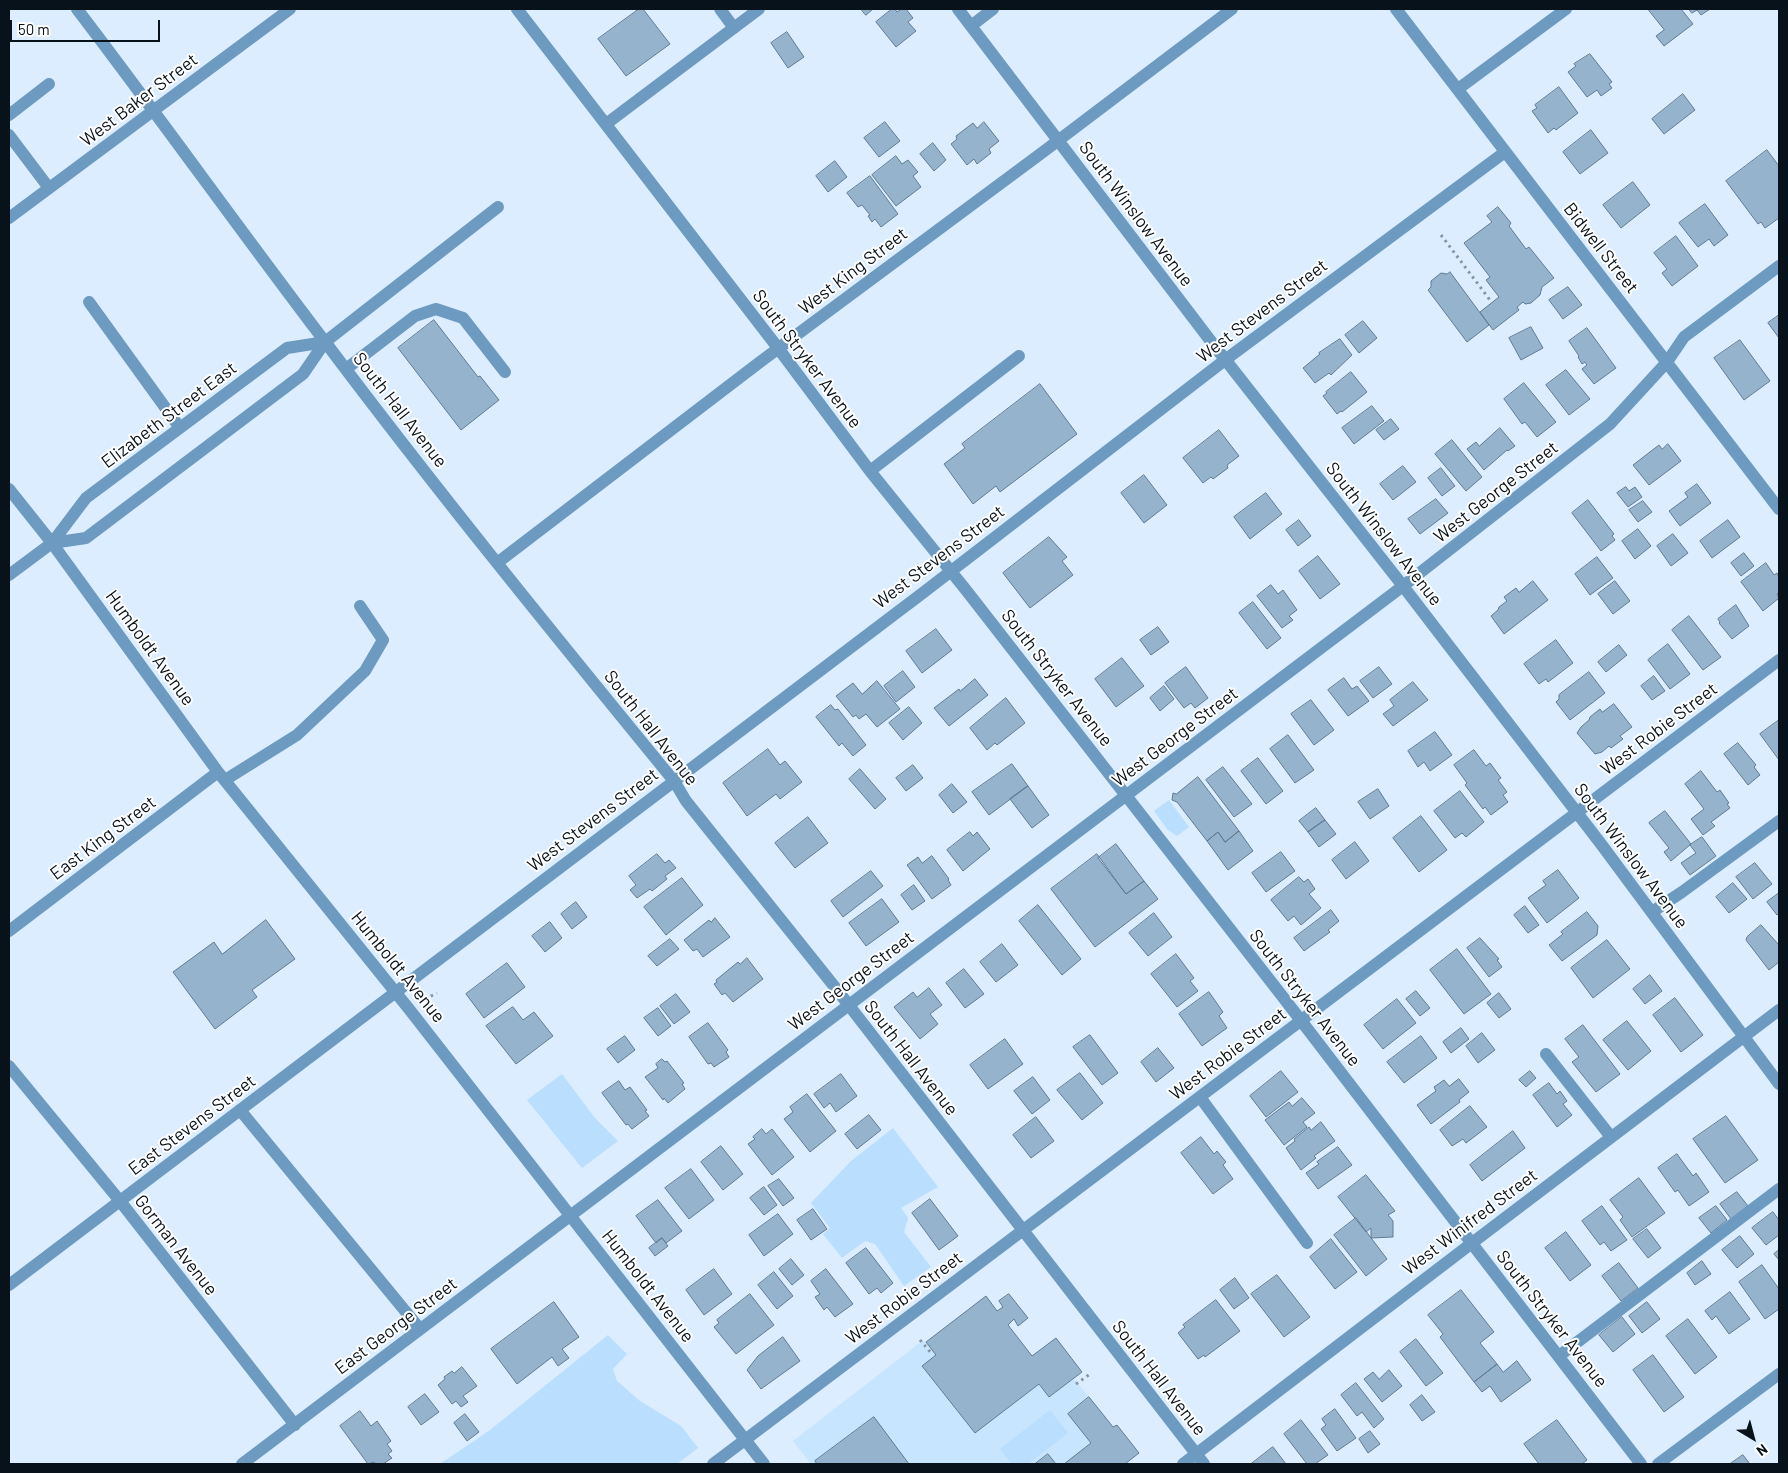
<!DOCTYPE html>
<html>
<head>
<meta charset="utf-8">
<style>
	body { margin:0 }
	#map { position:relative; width:1788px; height:1473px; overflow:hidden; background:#dbedfe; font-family:Barlow,sans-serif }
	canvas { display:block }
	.frame { position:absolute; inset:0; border:10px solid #07121b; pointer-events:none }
	.north { position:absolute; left:1728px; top:1413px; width:50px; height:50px; -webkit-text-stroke:4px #fff; paint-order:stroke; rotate:143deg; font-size:14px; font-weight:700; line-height:20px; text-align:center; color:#07121b }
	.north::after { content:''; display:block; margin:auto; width:18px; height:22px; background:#07121b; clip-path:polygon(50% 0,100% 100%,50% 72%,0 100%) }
	.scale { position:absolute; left:10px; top:20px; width:150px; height:22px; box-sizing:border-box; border:2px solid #07121b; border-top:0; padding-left:6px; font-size:15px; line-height:18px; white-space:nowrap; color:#07121b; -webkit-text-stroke:4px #fff; paint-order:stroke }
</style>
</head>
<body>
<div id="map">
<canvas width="1788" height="1473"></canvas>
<div class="frame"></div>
<div class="north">N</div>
<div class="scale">50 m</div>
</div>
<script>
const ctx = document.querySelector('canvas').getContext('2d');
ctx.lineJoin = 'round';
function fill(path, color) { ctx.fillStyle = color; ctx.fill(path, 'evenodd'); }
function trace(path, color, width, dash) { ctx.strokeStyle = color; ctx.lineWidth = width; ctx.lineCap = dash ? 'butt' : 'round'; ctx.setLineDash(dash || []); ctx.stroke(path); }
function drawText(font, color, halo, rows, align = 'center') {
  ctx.font = font + ' Barlow,sans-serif'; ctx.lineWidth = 4; ctx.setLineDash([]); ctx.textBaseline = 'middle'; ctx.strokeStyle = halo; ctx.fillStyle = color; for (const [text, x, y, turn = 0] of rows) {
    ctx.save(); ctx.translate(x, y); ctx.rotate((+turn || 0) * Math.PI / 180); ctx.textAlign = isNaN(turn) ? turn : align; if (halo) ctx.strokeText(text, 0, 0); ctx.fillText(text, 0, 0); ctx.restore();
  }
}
fill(new Path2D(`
	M922 1341 926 1342 936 1355 922 1367 975 1433 1039 1384 1049 1397 1074 1379 1089 1397 1068 1414 1091 1443 1064 1464H1056L1048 1454 1035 1464H811L793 1441Z`), '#c7e5ff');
fill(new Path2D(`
	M1169 800 1189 827 1177 836 1167 829 1154 811Z
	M562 1074 595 1118 618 1141 582 1168 527 1100Z
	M893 1128 938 1187 901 1208 908 1218 904 1232 931 1267 904 1286 875 1244 865 1241 842 1258 823 1234 830 1228 811 1203 851 1161Z
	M608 1335 627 1354 613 1369 617 1381 640 1401 681 1426 698 1448 677 1464H440L490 1430Z
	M1050 1410 1068 1433 1028 1464H1012L1000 1449Z`), '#b9defe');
const building = new Path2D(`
	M639 9H643L670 44 626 76 598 39Z
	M861 9H873L866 15Z
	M892 9H895L897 12 901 9H906L913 18 908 22 916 31 896 47 876 22Z
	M1648 9H1681L1693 24 1664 46 1656 36 1664 30Z
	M1689 9H1710L1701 15 1697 10 1692 13Z
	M787 32 804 57 788 68 771 43Z
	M1590 54 1612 82 1609 84 1612 88 1601 96 1597 90 1587 97 1568 72 1576 66 1574 64Z
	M1559 87 1578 113 1556 130 1554 128 1548 133 1532 111 1537 108 1535 105Z
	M1683 94 1695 110 1664 134 1652 119Z
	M885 122 900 141 879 157 864 138Z
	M984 122 999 141 989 149 991 153 977 164 974 159 967 165 951 144 957 139 956 136 973 123 977 128Z
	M1591 130 1608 153 1580 174 1563 152Z
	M933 143 946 160 934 171 920 154Z
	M1767 150 1779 166V218L1765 228 1761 222 1758 224 1726 181Z
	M896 156 902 164 908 160 918 172 913 176 921 187 896 206 872 175Z
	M835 161 847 177 828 192 816 176Z
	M870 176 898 214 881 227 875 219 872 222 868 216 870 215 862 205 858 207 847 193Z
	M1633 182 1650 205 1621 228 1603 205Z
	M1705 204 1728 235 1714 246 1709 239 1698 247 1679 223Z
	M1498 207 1511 223 1509 226 1526 249 1529 247 1554 278 1542 287 1540 295 1531 303 1525 304 1523 302 1517 307 1519 310 1493 330 1480 312 1499 297 1486 280 1490 277 1464 243 1492 222 1487 216Z
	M1676 236 1698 266 1672 286 1662 273 1667 269 1654 253Z
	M1450 272 1489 325 1467 342 1428 290 1431 287V281L1441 273 1447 274Z
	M1568 287 1582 305 1563 319 1549 300Z
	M1779 315V338L1768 323Z
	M434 320 478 377 480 376 499 400 461 430 398 348Z
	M1363 321 1377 338 1359 353 1345 335Z
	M1531 327 1543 348 1521 360 1509 338Z
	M1587 328 1616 368 1594 384 1582 369 1587 365 1585 362 1582 364 1578 357 1579 356 1569 341Z
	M1340 339 1352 355 1331 375 1329 373 1315 383 1303 368 1320 354 1319 353Z
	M1740 340 1770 381 1744 400 1714 358Z
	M1566 370 1590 399 1569 415 1546 385Z
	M1351 372 1367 392 1342 412 1341 411 1337 414 1323 396 1327 393 1326 392Z
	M1524 383 1556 422 1537 437 1525 422 1522 424 1504 399Z
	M1040 384 1077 434 1000 492 996 486 973 504 944 464 965 448 962 444Z
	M1372 406 1384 421 1354 444 1342 428Z
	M1391 419 1399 429 1384 440 1376 430Z
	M1500 428 1515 446 1508 451 1507 450 1484 470 1467 449 1476 442 1479 446Z
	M1219 430 1239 456 1227 465 1228 468 1213 479 1211 477 1203 483 1183 458Z
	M1452 440 1482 477 1466 491 1435 454Z
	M1668 444 1681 461 1649 485 1633 465 1659 445 1662 449Z
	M1403 466 1416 482 1393 500 1380 484Z
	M1441 468 1455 486 1442 496 1428 478Z
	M1144 475 1167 505 1144 523 1121 493Z
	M1697 484 1711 503 1680 526 1669 511 1688 497 1685 493Z
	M1626 487 1629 491 1635 487 1642 497 1628 507 1617 493Z
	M1266 493 1282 514 1250 539 1234 517Z
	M1436 499 1448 513 1420 534 1408 519Z
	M1588 500 1614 534 1612 536 1615 540 1601 551 1572 513Z
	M1643 501 1652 512 1638 522 1629 510Z
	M1299 520 1311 536 1298 546 1286 530Z
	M1728 520 1740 537 1712 558 1700 541Z
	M1638 529 1651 546 1635 559 1622 541Z
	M1673 534 1688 553 1671 566 1657 546Z
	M1049 537 1067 557 1062 561 1073 575 1030 608 1003 573Z
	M1744 553 1754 566 1741 576 1731 563Z
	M1318 556 1340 584 1320 599 1299 571Z
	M1597 557 1613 578 1590 595 1575 574Z
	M1766 563 1774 575 1777 573 1779 577V592L1777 594 1779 598 1763 611 1741 582Z
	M1533 581 1548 600 1504 634 1491 616 1498 610 1499 607 1507 601 1504 597 1516 588 1519 592Z
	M1615 581 1630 601 1613 614 1598 594Z
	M1271 585 1278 594 1283 590 1297 610 1289 616 1293 620 1282 628 1257 596Z
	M1253 602 1281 638 1267 649 1239 613Z
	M1736 605 1749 626 1732 639 1719 623 1720 622 1718 619Z
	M1689 616 1721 657 1703 670 1672 630Z
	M1158 627 1169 642 1151 655 1140 640Z
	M936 629 952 650 922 673 906 651Z
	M1556 640 1573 663 1548 682 1546 679 1539 684 1524 664Z
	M1668 644 1690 674 1670 689 1648 660Z
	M1619 645 1627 655 1606 672 1598 662Z
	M1122 658 1144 686 1116 707 1095 679Z
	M1186 667 1208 698 1195 708 1191 703 1184 708 1165 683Z
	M1379 667 1392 684 1373 698 1360 681Z
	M903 671 915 687 896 702 884 686Z
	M1589 672 1605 693 1570 720 1556 702 1559 699V695Z
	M1654 676 1665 691 1652 700 1641 686Z
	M1344 678 1352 689 1357 686 1369 701 1348 716 1328 690Z
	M975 679 988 695 949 726 934 708 959 689 960 691Z
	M877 681 900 709 877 727 866 714 859 719 856 715 853 717 836 696 853 683 862 694Z
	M1413 682 1428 700 1393 726 1383 714 1394 706 1390 700Z
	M1164 686 1174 699 1160 711 1150 698Z
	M1006 698 1025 723 997 745 995 743 987 750 970 728Z
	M1311 700 1334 730 1314 745 1291 714Z
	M1614 704 1632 727 1620 736 1623 739 1611 748 1609 746 1602 752 1595 754 1577 733 1581 727 1589 720 1590 717 1600 709 1602 712Z
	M831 705 835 710 838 709 866 745 853 756 842 743 839 746 816 717Z
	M909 707 922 723 903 740 889 723Z
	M1779 720V760L1760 734Z
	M1435 732 1452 755 1430 771 1424 762 1418 767 1408 751Z
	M1288 735 1314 770 1295 783 1270 749Z
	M1738 743 1756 765 1754 767 1760 775 1748 785 1724 754Z
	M768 749 780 765 785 761 802 782 780 799 776 794 747 816 723 783Z
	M1474 750 1486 766 1490 763 1501 778 1498 780 1507 792 1503 795 1508 802 1491 815 1485 807 1483 809 1465 785 1467 783 1454 765Z
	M1258 758 1283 791 1266 804 1241 771Z
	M1012 764 1028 786 989 815 972 792Z
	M913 765 923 778 906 791 896 778Z
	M1223 767 1252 804 1234 817 1206 780Z
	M860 769 886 799 875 809 849 779Z
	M1701 771 1717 792 1720 790 1729 803 1727 804 1730 808 1711 822 1715 826 1703 835 1691 819 1704 809 1685 784Z
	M1198 777 1239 831 1225 842 1218 832 1207 841 1177 802 1172 800 1173 793 1176 794Z
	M952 784 967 802 953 813 939 795Z
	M1028 786 1049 815 1032 828 1010 799Z
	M1378 789 1389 806 1370 819 1358 802Z
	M1460 791 1484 822 1466 837 1462 833 1455 838 1434 811Z
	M1316 808 1325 820 1308 832 1299 821Z
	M1665 811 1691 844 1671 861 1664 852 1669 848 1649 823Z
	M1421 816 1447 850 1419 872 1393 838Z
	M808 817 828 843 795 868 775 843Z
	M1325 820 1336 834 1319 847 1308 832Z
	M1239 831 1253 851 1228 870 1207 841 1218 832 1225 842Z
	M970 832 973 836 977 832 990 849 963 871 947 850Z
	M1702 837 1716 856 1690 875 1681 863 1696 853 1690 845Z
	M1355 842 1369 861 1346 879 1332 860Z
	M1116 844 1144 881 1126 894 1098 858Z
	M1281 852 1295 871 1266 892 1252 873Z
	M657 854 665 863 669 860 676 868 665 876 667 879 652 891 650 889 637 898 630 890 636 885 629 876Z
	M1097 854 1126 894 1144 881 1158 899 1095 947 1051 889Z
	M932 856 949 879 948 880 951 885 932 899 907 865 918 857 922 863Z
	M1755 863 1772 884 1753 899 1736 877Z
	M1558 870 1579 898 1547 923 1528 898 1546 885 1543 881Z
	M871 871 883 886 843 917 831 901Z
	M1299 877 1304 882 1308 879 1315 889 1309 894 1321 908 1301 925 1294 916 1288 921 1271 900Z
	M682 878 703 905 666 935 644 907Z
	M1733 883 1747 899 1729 913 1716 897Z
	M914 885 925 901 912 910 901 895Z
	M1779 893V913L1777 915 1767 902Z
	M882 899 899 922 866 946 849 923Z
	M576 902 587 917 572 929 561 914Z
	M1038 905 1081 959 1062 975 1019 921Z
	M1525 906 1539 925 1528 933 1514 915Z
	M1331 910 1339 921 1328 930 1330 932 1304 951 1294 938Z
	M1587 912 1598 926 1597 935 1562 961 1549 945 1563 934 1561 932Z
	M1154 913 1172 937 1148 956 1129 933Z
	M715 918 730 937 703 957 697 949 693 951 684 940 709 920 711 922Z
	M266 920 295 959 252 990 257 997 215 1029 173 972 214 942 222 954Z
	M550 922 562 938 545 952 532 936Z
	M1761 925 1779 945V962L1769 970 1746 940 1747 937Z
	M1480 938 1499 959 1497 960 1502 967 1489 977 1467 948Z
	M670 939 679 949 657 966 648 956Z
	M1607 940 1630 969 1593 998 1571 968Z
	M1002 944 1018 965 996 982 980 962Z
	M1457 949 1491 994 1464 1014 1430 970Z
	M1176 954 1194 978 1190 981 1198 991 1177 1007 1151 974Z
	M747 958 763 979 733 1002 725 993 722 995 714 984 717 982 716 980 738 962 740 964Z
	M507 963 525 987 484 1018 466 994Z
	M964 969 984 994 965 1008 946 983Z
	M1650 975 1662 991 1645 1004 1633 989Z
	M929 988 942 1005 930 1014 938 1024 920 1039 894 1007 913 992 917 997Z
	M1416 991 1430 1008 1420 1016 1406 999Z
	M1209 992 1223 1012 1219 1016 1227 1028 1202 1046 1179 1014Z
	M1499 993 1511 1009 1499 1018 1487 1003Z
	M676 994 690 1012 674 1024 660 1006Z
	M1675 998 1703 1035 1681 1052 1653 1015Z
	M1397 999 1416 1023 1383 1049 1364 1025Z
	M513 1007 523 1020 534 1012 553 1036 516 1064 486 1026Z
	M658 1008 671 1026 658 1036 644 1018Z
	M1627 1021 1651 1051 1628 1070 1603 1040Z
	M708 1023 728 1050 726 1052 729 1057 714 1067 711 1063 708 1064 689 1037Z
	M1583 1025 1620 1074 1596 1092 1572 1062 1579 1057 1565 1039Z
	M1461 1028 1469 1039 1451 1053 1443 1042Z
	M1482 1033 1495 1050 1478 1063 1466 1046Z
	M1090 1035 1118 1073 1102 1085 1073 1047Z
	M625 1036 635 1050 618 1063 607 1049Z
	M1421 1036 1437 1058 1404 1083 1387 1062Z
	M1005 1039 1023 1064 988 1089 970 1065Z
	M1158 1048 1174 1068 1156 1082 1141 1062Z
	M662 1059 665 1062 667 1061 684 1083 682 1084 685 1089 668 1103 664 1098 663 1100 645 1077 658 1068 656 1064Z
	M1281 1071 1298 1092 1266 1117 1250 1096Z
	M1530 1071 1536 1078 1526 1087 1519 1080Z
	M1080 1073 1103 1103 1082 1120 1057 1090Z
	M841 1074 857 1096 836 1112 830 1103 824 1108 814 1094Z
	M1033 1077 1050 1100 1032 1114 1014 1091Z
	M1459 1079 1469 1092 1459 1100 1460 1102 1431 1124 1417 1105 1436 1091 1434 1087 1444 1080 1449 1086Z
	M619 1081 625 1090 630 1087 647 1110 645 1111 649 1116 632 1129 628 1124 626 1125 602 1093Z
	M1549 1083 1557 1094 1560 1091 1567 1101 1563 1104 1572 1115 1557 1127 1533 1095Z
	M807 1094 836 1131 810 1152 784 1119 793 1112 790 1107Z
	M1302 1098 1315 1113 1303 1122 1307 1127 1284 1145 1265 1120 1289 1102 1292 1106Z
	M1470 1106 1487 1127 1466 1143 1463 1139 1452 1146 1440 1130Z
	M869 1115 881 1130 857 1149 845 1134Z
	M1726 1116 1758 1160 1725 1183 1693 1139Z
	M1036 1117 1054 1141 1031 1158 1013 1135Z
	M1321 1122 1335 1141 1314 1156 1316 1158 1301 1170 1286 1148 1295 1141 1294 1139 1309 1127 1311 1130Z
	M762 1129 766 1134 772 1129 794 1157 772 1175 748 1144 755 1139 753 1137Z
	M1513 1131 1525 1148 1482 1181 1470 1165Z
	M1201 1137 1214 1154 1217 1151 1226 1162 1223 1165 1233 1179 1213 1194 1181 1153Z
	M721 1146 743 1174 723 1190 701 1162Z
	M1338 1147 1352 1165 1318 1189 1306 1173 1319 1164 1317 1162Z
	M1677 1154 1693 1176 1696 1173 1709 1192 1689 1206 1678 1190 1675 1192 1658 1168Z
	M691 1169 714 1200 689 1219 665 1188Z
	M1366 1175 1395 1211 1388 1215 1393 1221V1237L1371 1238V1228L1366 1232 1338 1197Z
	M1639 1178 1665 1213 1632 1237 1620 1220 1623 1217 1610 1200Z
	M779 1179 794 1198 783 1206 768 1186Z
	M764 1187 777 1205 764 1215 750 1198Z
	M1737 1192 1748 1206 1731 1219 1720 1204Z
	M930 1199 958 1236 939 1250 912 1213Z
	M658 1200 682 1231 666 1243 662 1238 656 1243 636 1216Z
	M1602 1206 1627 1240 1611 1251 1604 1242 1600 1245 1582 1221Z
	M1716 1206 1727 1220 1711 1233 1699 1218Z
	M813 1209 827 1229 811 1240 797 1220Z
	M1773 1212 1779 1220V1235L1766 1245 1752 1228Z
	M778 1214 793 1234 764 1256 749 1235Z
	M1356 1218 1387 1259 1366 1276 1334 1235Z
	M1647 1229 1661 1248 1648 1258 1633 1239Z
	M1566 1232 1591 1265 1570 1281 1545 1248Z
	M1740 1236 1754 1254 1737 1268 1722 1250Z
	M662 1238 668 1246 655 1256 649 1248Z
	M1331 1239 1357 1272 1335 1289 1310 1257Z
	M866 1248 893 1283 881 1293 877 1288 869 1294 846 1263Z
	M1779 1250V1260L1774 1254Z
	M791 1259 804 1275 792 1285 779 1269Z
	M1702 1261 1711 1274 1695 1285 1687 1273Z
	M1619 1263 1638 1288 1621 1301 1602 1276Z
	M1762 1265 1779 1289V1309L1765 1319 1739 1282Z
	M714 1269 732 1294 704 1315 686 1290Z
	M826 1269 853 1304 835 1317 827 1307 824 1310 815 1297 820 1294 811 1281Z
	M774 1272 793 1296 777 1309 758 1285Z
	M1277 1275 1310 1317 1284 1337 1251 1294Z
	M1235 1278 1249 1298 1234 1309 1220 1290Z
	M1461 1290 1494 1332 1480 1343 1497 1364 1474 1382 1440 1337 1443 1334 1428 1315Z
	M1730 1292 1750 1319 1729 1334 1716 1316 1712 1320 1705 1311Z
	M750 1294 774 1325 736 1354 714 1327 719 1323 717 1320Z
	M1009 1294 1028 1318 1018 1326 1014 1319 1008 1325 1032 1356 1056 1338 1082 1372 1049 1397 1039 1384 975 1433 922 1366 936 1355 926 1342 986 1296 997 1311 1003 1307 999 1301Z
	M1216 1300 1240 1331 1205 1357 1204 1355 1198 1359 1178 1333 1185 1327 1183 1325Z
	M554 1302 579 1337 562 1349 569 1358 558 1366 552 1357 517 1384 491 1349Z
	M1647 1302 1660 1319 1642 1333 1629 1316Z
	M1622 1317 1635 1334 1613 1352 1599 1335Z
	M1688 1319 1717 1357 1695 1374 1666 1336Z
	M783 1337 800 1361 761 1389 747 1370 758 1356Z
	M1416 1339 1443 1373 1426 1386 1400 1352Z
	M1653 1355 1684 1397 1664 1412 1633 1370Z
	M1517 1361 1531 1380 1501 1402 1490 1386 1482 1392 1474 1382 1497 1364 1503 1372Z
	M462 1367 477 1386 463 1396 468 1402 461 1407 456 1401 452 1404 438 1385 445 1379 444 1377 452 1371 454 1373Z
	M1389 1370 1402 1386 1382 1402 1364 1379 1373 1372 1379 1379Z
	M1356 1383 1384 1419 1374 1428 1362 1412 1357 1416 1341 1395Z
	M425 1394 439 1412 421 1425 408 1407Z
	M1422 1395 1435 1412 1422 1421 1410 1405Z
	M1089 1397 1113 1427 1117 1425 1139 1453 1125 1464H1064L1091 1443 1068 1414Z
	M1335 1409 1356 1438 1337 1451 1321 1429 1326 1425 1322 1419Z
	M360 1411 371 1426 377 1421 391 1441 387 1444 392 1451 388 1454 392 1458 383 1464H376L374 1462 368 1464 340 1426Z
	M465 1414 479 1432 467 1441 454 1423Z
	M874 1417 909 1464H817L815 1461Z
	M1301 1420 1328 1455 1315 1464H1307L1284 1434Z
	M1557 1420 1587 1460 1582 1464H1539L1524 1444Z
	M1370 1431 1380 1444 1368 1453 1359 1439Z
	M1273 1447 1286 1464H1251Z
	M1048 1454 1056 1464H1035Z
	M1743 1455 1750 1464H1730Z`);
fill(building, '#96b3ce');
trace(building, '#607b94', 1);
trace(new Path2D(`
	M1441 235 1490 300
	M425 999 437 993
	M920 1340 932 1354
	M1076 1384 1090 1374`), '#8796a4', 3, [2.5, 4]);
trace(new Path2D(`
	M77 9C161 119 242 233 326 343 438 492 556 637 674 781L686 801 834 986 1204 1464
	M517 9 778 348 870 471 966 590 1286 1001 1641 1464
	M720 9 734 28
	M958 9 1213 344 1403 586 1601 844 1779 1084
	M1396 9 1779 509
	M971 26 993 9
	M1458 89 1566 9
	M9 115 49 84
	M606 124 759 9
	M9 135 49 188
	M9 218 290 9
	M89 302 180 428
	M346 369 415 316 436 309 463 318 505 372
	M870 471 1019 356
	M9 489 52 543 218 772 409 1009 764 1464
	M52 543 86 538 303 374 325 342 498 207
	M497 563 760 362 1043 152 1232 9
	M9 575 52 543 86 498 287 348 325 342
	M225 780 297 735 365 671 383 640 360 606
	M1652 912 1682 892 1779 821
	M9 931 218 772
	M1546 1054 1611 1137
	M9 1066 120 1201 295 1425
	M1200 1097 1307 1243
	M240 1110 420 1329
	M9 1285 924 592 1225 360 1505 152
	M1559 1356 1779 1189
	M242 1464 1403 586 1610 424 1667 362 1684 337 1779 266
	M713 1464 1779 660
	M1183 1464 1472 1243 1779 1010
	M1658 1464 1779 1374`), '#6d9ac1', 12);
drawText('18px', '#07121b', '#fff', [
	["West Baker Street",139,100,-37],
	["South Winslow Avenue",1136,214,53],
	["Bidwell Street",1601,248,52],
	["West King Street",853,271,-37],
	["West Stevens Street",1262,311,-37],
	["South Stryker Avenue",807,359,53],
	["South Hall Avenue",400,410,52],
	["Elizabeth Street East",169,415,-37],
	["West George Street",1496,492,-38],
	["South Winslow Avenue",1384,534,52],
	["West Stevens Street",939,557,-37],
	["Humboldt Avenue",150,648,54],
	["South Stryker Avenue",1057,678,52],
	["South Hall Avenue",651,728,52],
	["West Robie Street",1659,729,-37],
	["West George Street",1175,737,-37],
	["West Stevens Street",593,820,-37],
	["East King Street",103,838,-37],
	["South Winslow Avenue",1631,856,53],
	["Humboldt Avenue",398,967,51],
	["West George Street",851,981,-37],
	["South Stryker Avenue",1305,998,52],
	["West Robie Street",1228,1054,-37],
	["South Hall Avenue",911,1058,52],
	["East Stevens Street",192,1125,-37],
	["West Winifred Street",1470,1222,-37],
	["Gorman Avenue",176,1245,52],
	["Humboldt Avenue",648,1286,52],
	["West Robie Street",904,1298,-37],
	["South Stryker Avenue",1552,1319,52],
	["East George Street",396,1326,-37],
	["South Hall Avenue",1159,1378,52]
]);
</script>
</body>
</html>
